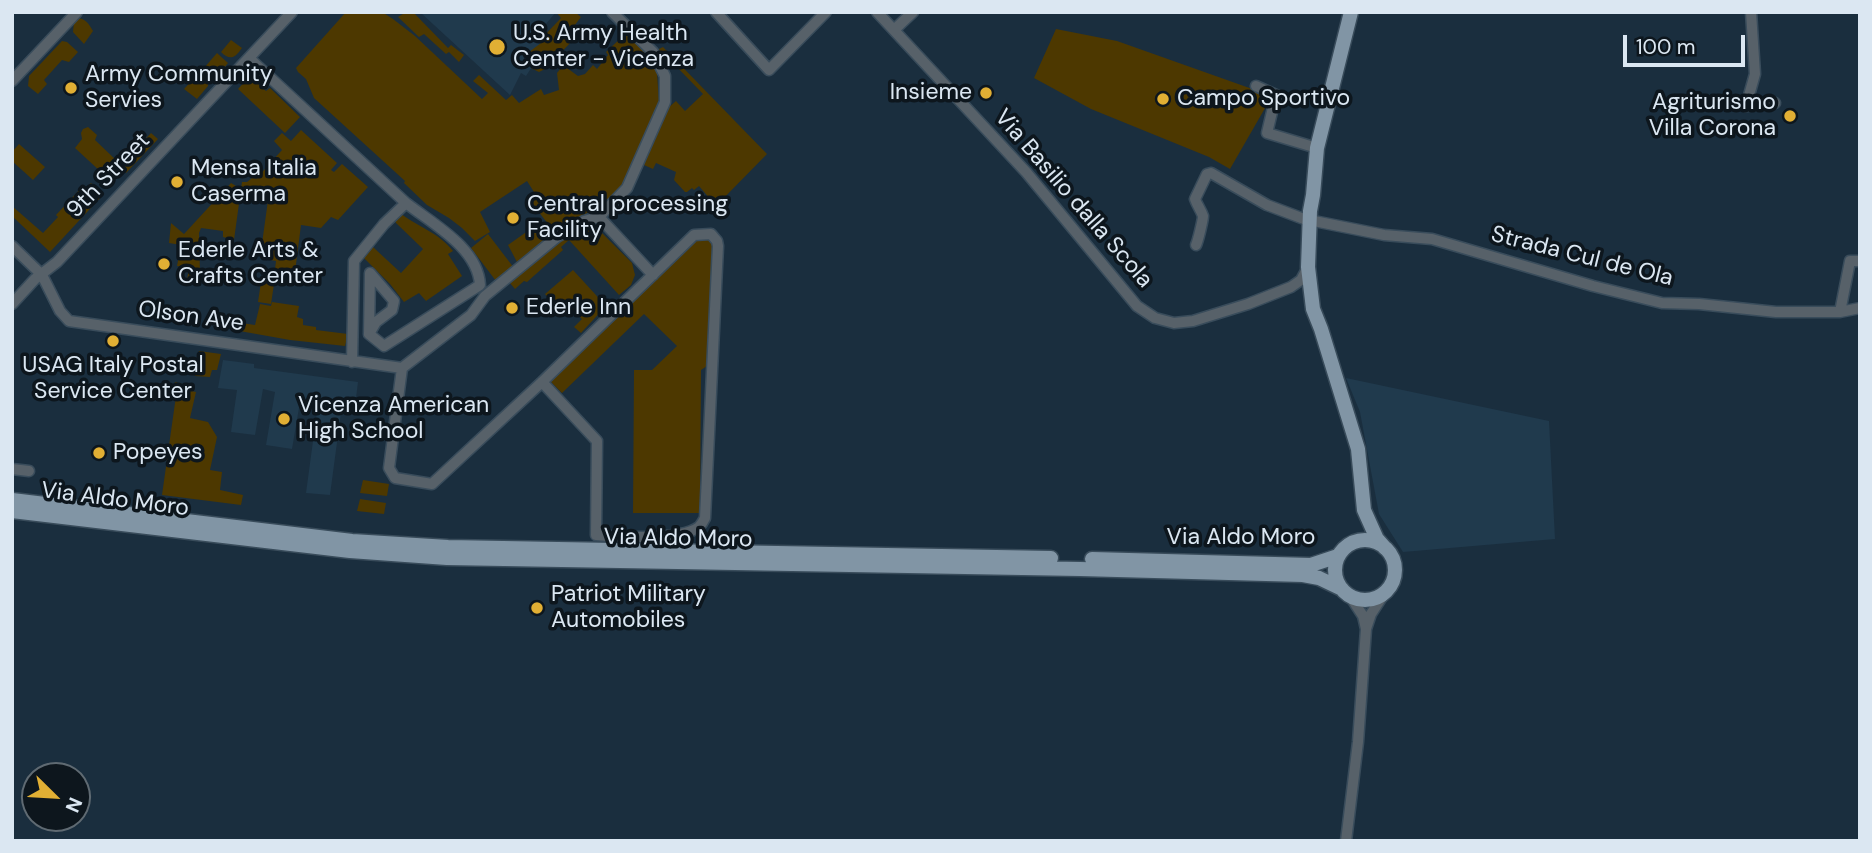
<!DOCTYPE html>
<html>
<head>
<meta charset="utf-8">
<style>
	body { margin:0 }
	#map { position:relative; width:1872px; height:853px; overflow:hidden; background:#1a2e3e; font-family:"DM Sans",sans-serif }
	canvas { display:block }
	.frame { position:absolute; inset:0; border:14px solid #dbe7f2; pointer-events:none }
	.north { position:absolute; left:21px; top:762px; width:70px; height:70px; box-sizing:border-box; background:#0d161d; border:2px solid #5f6a72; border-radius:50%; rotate:114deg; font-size:19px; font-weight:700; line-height:28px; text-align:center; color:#dbe7f2 }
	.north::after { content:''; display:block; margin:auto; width:24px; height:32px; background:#e1af34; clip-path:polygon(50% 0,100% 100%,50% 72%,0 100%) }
	.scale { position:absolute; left:1623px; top:35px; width:122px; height:32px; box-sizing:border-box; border:4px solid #dbe7f2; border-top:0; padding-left:9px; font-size:21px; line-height:24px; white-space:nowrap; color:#dbe7f2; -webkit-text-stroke:5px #0d161d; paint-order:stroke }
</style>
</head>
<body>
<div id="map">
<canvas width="1872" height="853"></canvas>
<div class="frame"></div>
<div class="north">N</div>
<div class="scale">100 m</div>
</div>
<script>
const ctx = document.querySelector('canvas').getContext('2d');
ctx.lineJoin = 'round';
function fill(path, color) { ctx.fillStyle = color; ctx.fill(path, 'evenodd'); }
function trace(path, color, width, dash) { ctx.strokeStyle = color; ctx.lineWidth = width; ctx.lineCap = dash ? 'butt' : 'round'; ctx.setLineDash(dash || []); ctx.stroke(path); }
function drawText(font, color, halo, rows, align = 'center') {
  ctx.font = font + ' "DM Sans",sans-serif'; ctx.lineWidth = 7; ctx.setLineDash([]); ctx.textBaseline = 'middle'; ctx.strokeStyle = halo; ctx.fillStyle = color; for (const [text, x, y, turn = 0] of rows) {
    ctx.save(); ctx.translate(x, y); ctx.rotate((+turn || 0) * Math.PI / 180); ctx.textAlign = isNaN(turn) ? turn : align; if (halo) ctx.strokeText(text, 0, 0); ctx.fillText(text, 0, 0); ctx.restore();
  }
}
fill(new Path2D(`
	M556 12 540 31 545 40 535 62 526 76 521 73 510 95 421 13Z
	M223 360 254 364V368L358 382 355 406 342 405 330 495 306 493 318 404 300 402 292 449 266 445 275 392 263 389 255 435 231 432 237 390 218 388Z
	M1346 378 1549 421 1555 539 1403 552 1379 514 1360 412Z`), '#203a4d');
fill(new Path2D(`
	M346 12H382L393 19 415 36 482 99 488 93 473 81 479 75 506 100 512 95 519 103 541 89 544 95 559 90 557 73 569 58 572 60 567 68 578 76 585 74 593 65 597 69 608 55 606 52 623 36 628 35 643 49 654 62 657 73 659 102 623 184 606 201 555 233 528 198 534 192 527 181 480 212 490 232 475 241 462 228 449 218 427 205 404 183 405 181 314 98 306 79 298 72 296 68Z
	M406 12H413L448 48 451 45 464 55 459 62 449 52 446 54 424 34 419 37 398 17Z
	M556 12H575L581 17 571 30 576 37 545 69 539 72 531 68 534 63 525 55 545 40 543 37 561 18Z
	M78 18C86 19 89 24 93 31L84 44 73 32 74 22Z
	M1056 29 1117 41 1272 96 1230 169 1209 157 1091 109 1034 78Z
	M231 40 242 48C235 58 230 61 221 52Z
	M62 41 67 42 78 52 69 62 62 60 44 80 47 84 38 94 28 86 29 76Z
	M663 47 767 154 716 206 699 186 694 190 692 188 687 192H685L674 180 676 172 656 163 653 169 644 165 669 107 676 101 685 111 703 94 673 63 666 67 659 49Z
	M217 53 228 63 219 74 212 75 204 68Z
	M202 70 209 76 208 86 197 99 184 89Z
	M250 76 266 91 270 88 300 117 285 133 238 89Z
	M88 127 97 135 95 140 117 161 111 162 101 172 75 148 82 139 81 133 83 129Z
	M301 130 337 163 331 170 334 172 342 164 368 187 338 220 331 217 321 228 301 225 295 272 275 269 276 261 260 258 269 193 241 189 234 240 223 237V231L201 228 199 233 200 273 187 280 189 268 177 266 181 245 169 243 171 223 184 234 231 183 241 189 242 182H247L253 177 256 179 282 150 274 141 282 133 291 141Z
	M151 133 158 139 126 173 123 168V163Z
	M19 144 45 167 33 180 12 161V152Z
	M91 183 99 192 101 197 50 252 12 216V206L43 233 58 217 56 215 82 187 85 189Z
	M401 214C419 227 439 233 453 251L448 254 462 276 426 301 419 293 404 302 390 284 363 257 373 247 401 273 423 249 396 223 395 221Z
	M539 223 557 243 580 231 590 229 600 231 632 263 635 275 631 285 619 295 569 240 561 247 563 250 527 282 524 281 515 289 504 276 496 281 471 248 488 234 514 268 518 264 508 245Z
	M700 237 709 238 714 244 707 366 701 370 700 513H633L634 370H652L677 346 644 314 562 393 550 381Z
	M573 270 606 306 581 333 574 327 582 319 568 307 561 312 545 294Z
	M261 282 274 284 271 304 258 302Z
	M272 302 299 306 297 317 303 319V325L316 327V330L348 334 345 346 290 340 234 330 235 322 255 325 260 304 271 306Z
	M199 351 221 354 217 370H212L210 377 195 376Z
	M175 382 182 384V389L196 392 190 418 208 422 217 437 210 470 222 472 220 490 243 495 241 505 162 495 176 396 173 395Z
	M363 480 389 484 387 496 360 493Z
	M360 499 386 503 384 514 357 511Z`), '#4d3800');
const minor = new Path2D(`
	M716 12 769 70 826 12
	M877 12 1026 172 1137 306 1155 318 1174 323 1193 321 1248 304 1291 287 1301 280 1308 267
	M1751 12 1755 74 1746 106 1775 103
	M894 30 913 12
	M250 59 406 203 384 224 354 261 352 362
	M12 81 77 12
	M1256 86 1276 95 1267 133 1317 148
	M599 217 653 275
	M1196 245C1198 241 1203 220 1203 216 1201 210 1197 205 1195 199L1207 174 1211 173 1267 205 1304 219 1384 235 1432 239 1593 286 1662 303 1699 304 1776 312H1840L1860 308
	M12 246 42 275 60 311 69 321 402 368
	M12 304 35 279 57 262 292 12
	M1840 312 1850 261H1860
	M369 334 370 273 394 301 392 310 376 322 369 334 384 346 480 285C478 248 433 224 406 203
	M542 382 597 441 596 535C619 537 680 541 699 527 702 524 703 522 705 518L718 246 717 241 711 234 694 235 542 382 432 484 395 478 389 468 402 368 471 315 485 296 557 237 584 221 599 217 627 188 665 102V76L653 52 612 12
	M12 469 29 471
	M1366 629 1371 614 1384 594
	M1346 841 1358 742 1366 629 1363 616 1350 596`);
const major = new Path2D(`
	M1351 12 1317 148 1313 195 1310 211 1308 267 1313 309 1321 329 1358 449 1364 510 1377 539 1385 548
	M12 500 352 541 448 547 1051 558
	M12 511 350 551 447 558 1080 569 1303 575 1319 578 1342 589
	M1335 570a30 30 0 1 1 60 0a30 30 0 1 1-60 0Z
	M1092 559 1311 565 1338 556`);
trace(minor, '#394c5b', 13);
trace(major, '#394c5b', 17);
trace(minor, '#576169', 10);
trace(major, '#8195a5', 14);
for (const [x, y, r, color] of [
	[497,47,9,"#e1af34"],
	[71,88,7,"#e1af34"],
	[986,93,7,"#e1af34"],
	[1163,99,7,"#e1af34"],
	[1790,116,7,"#e1af34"],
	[177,182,7,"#e1af34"],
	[513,218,7,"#e1af34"],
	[164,264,7,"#e1af34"],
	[512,308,7,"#e1af34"],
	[113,341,7,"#e1af34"],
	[284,419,7,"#e1af34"],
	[99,453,7,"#e1af34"],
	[537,608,7,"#e1af34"]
]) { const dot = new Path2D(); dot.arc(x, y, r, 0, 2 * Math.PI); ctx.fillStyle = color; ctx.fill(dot); trace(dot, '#0d161d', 2.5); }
drawText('23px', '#dbe7f2', '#0d161d', [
	["U.S. Army Health",513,34],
	["Center - Vicenza",513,60],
	["Army Community",85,75],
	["Servies",85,101],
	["Insieme",972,93,"right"],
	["Campo Sportivo",1177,99],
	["Agriturismo",1776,103,"right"],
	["Villa Corona",1776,129,"right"],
	["Mensa Italia",191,169],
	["Caserma",191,195],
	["Central processing",527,205],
	["Facility",527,231],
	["Ederle Arts &",178,251],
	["Crafts Center",178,277],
	["Ederle Inn",526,308],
	["USAG Italy Postal",113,366,"center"],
	["Service Center",113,392,"center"],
	["Vicenza American",298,406],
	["High School",298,432],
	["Popeyes",113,453],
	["Patriot Military",551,595],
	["Automobiles",551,621]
], 'left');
drawText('23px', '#dbe7f2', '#0d161d', [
	["9th Street",109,176,-46],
	["Via Basilio dalla Scola",1073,199,49],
	["Strada Cul de Ola",1582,257,14],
	["Olson Ave",191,317,8],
	["Via Aldo Moro",115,500,7],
	["Via Aldo Moro",1241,538],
	["Via Aldo Moro",678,539,1]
]);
</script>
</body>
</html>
